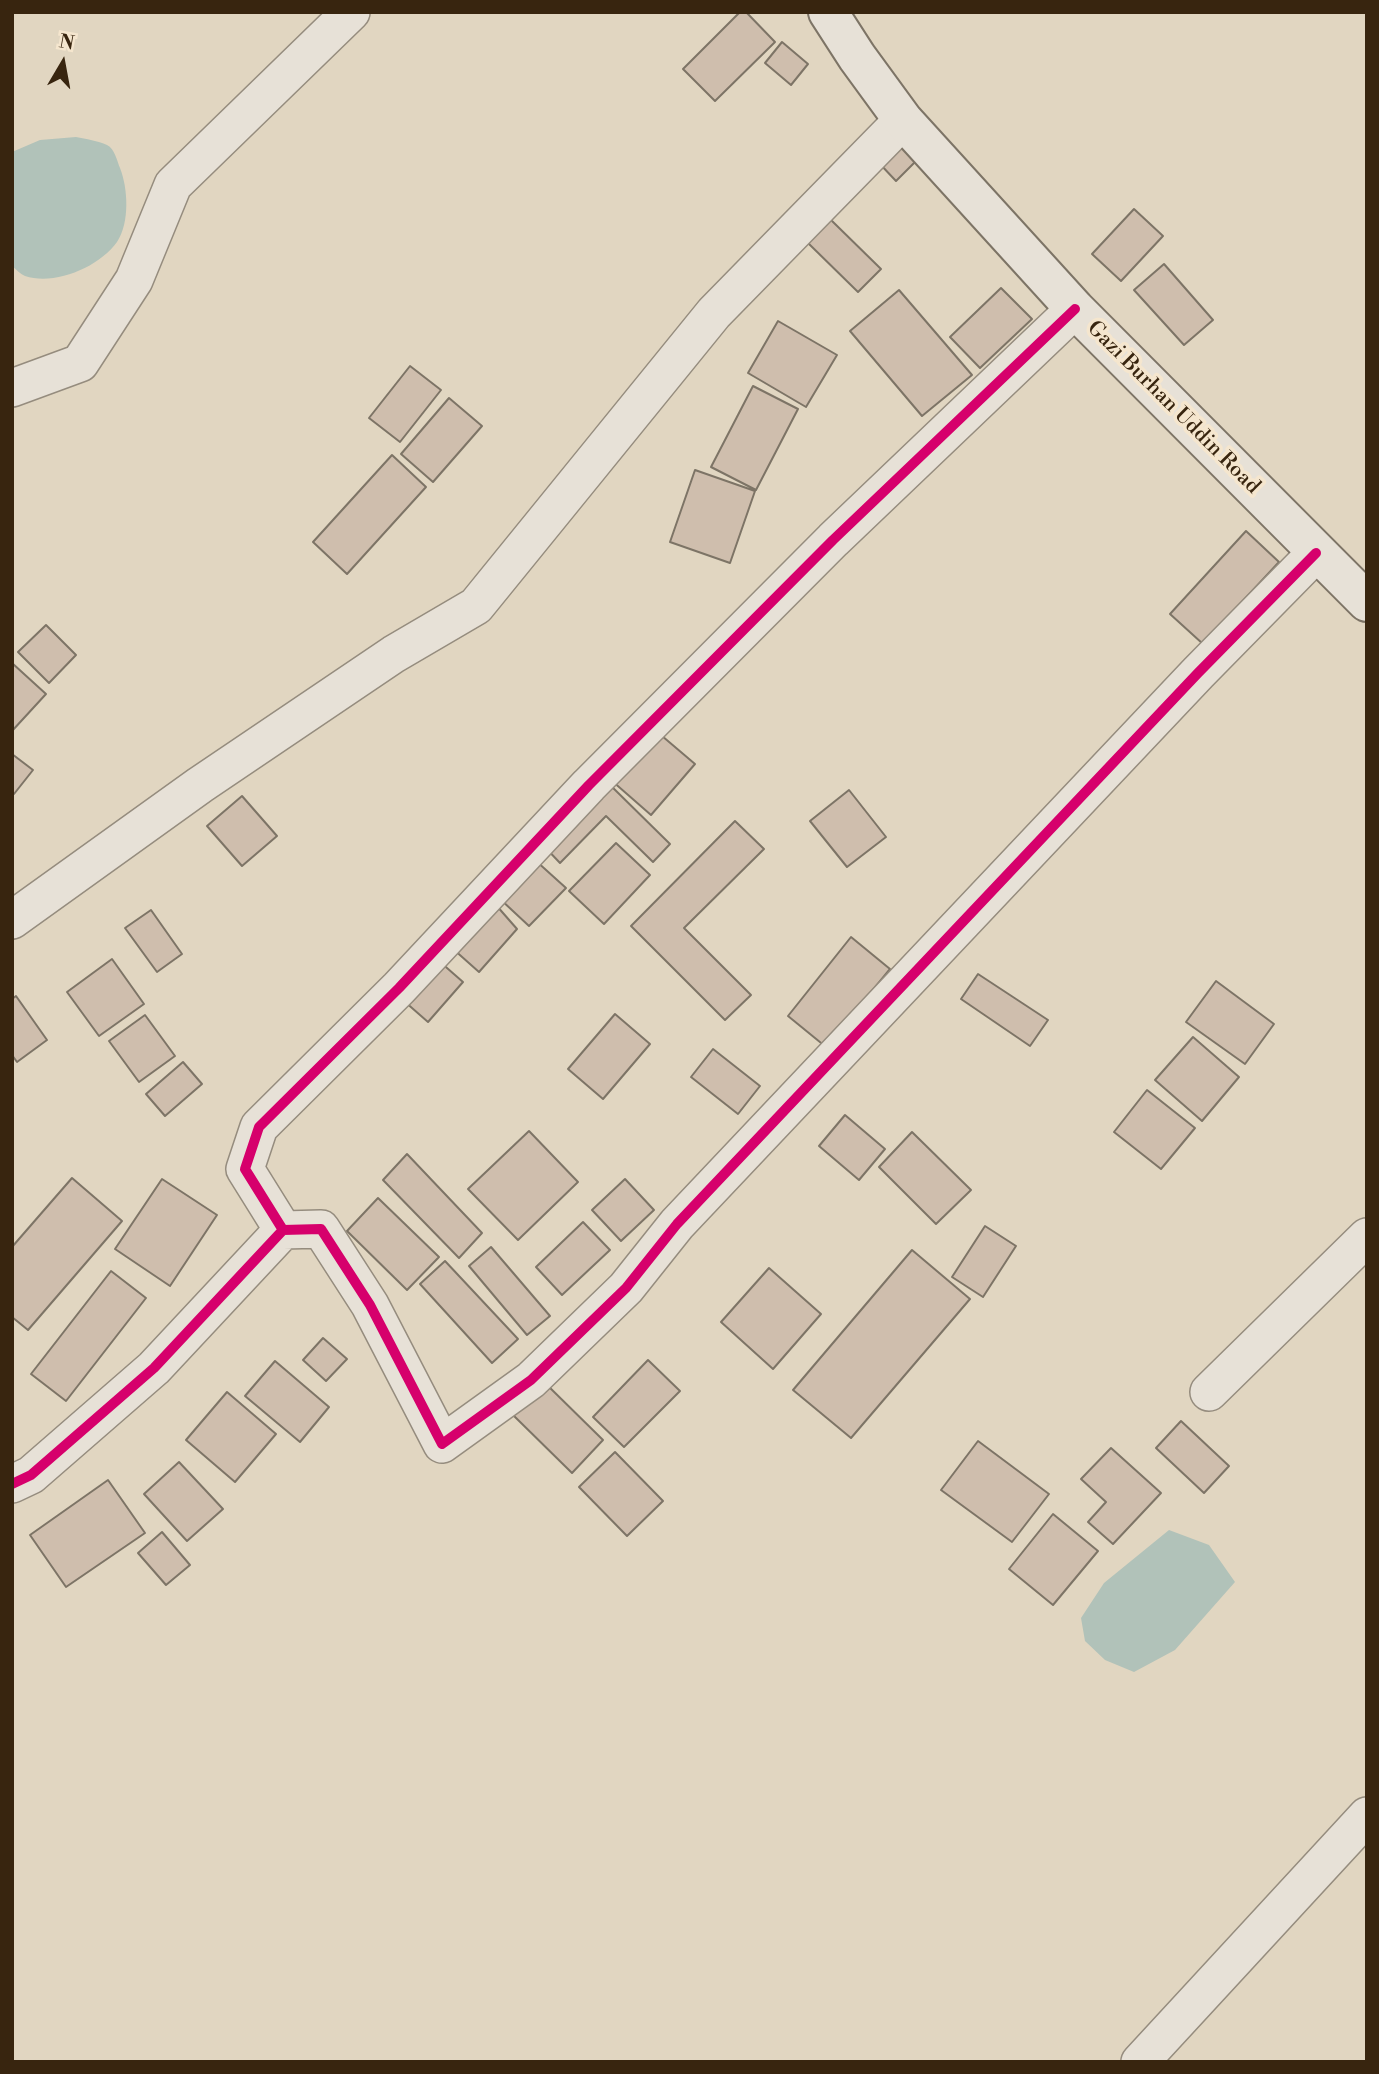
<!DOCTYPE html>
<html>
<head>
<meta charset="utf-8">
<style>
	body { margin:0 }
	#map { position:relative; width:1379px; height:2074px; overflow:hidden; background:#e1d6c1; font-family:"Libre Bodoni",serif }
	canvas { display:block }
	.frame { position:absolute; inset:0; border:14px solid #38250f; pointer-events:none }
	.north { position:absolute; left:28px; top:28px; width:70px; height:70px; -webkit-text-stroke:5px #f5e6ce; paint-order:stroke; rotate:10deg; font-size:19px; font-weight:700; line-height:28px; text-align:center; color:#38250f }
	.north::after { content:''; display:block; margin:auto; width:24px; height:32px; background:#38250f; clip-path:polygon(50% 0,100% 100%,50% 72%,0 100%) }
</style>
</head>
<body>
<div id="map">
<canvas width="1379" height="2074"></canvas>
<div class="frame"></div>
<div class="north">N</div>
</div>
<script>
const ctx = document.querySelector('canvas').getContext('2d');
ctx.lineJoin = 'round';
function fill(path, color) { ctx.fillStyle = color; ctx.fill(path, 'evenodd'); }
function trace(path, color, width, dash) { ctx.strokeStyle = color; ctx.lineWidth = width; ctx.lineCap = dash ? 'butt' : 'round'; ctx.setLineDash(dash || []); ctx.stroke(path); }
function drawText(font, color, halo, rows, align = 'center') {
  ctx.font = font + ' "Libre Bodoni",serif'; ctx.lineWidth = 7; ctx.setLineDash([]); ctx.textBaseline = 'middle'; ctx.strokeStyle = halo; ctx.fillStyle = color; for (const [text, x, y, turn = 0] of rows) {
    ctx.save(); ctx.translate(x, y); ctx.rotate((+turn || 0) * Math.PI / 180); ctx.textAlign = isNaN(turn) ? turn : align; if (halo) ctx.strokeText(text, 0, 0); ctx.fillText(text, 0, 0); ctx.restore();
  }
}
fill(new Path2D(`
	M76 137C86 139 98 141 107 145 115 149 117 161 120 168 128 188 130 223 117 242 99 267 55 286 25 276 20 274 16 269 12 266V152L40 140Z
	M1169 1530 1209 1545 1235 1582 1175 1650 1134 1672 1105 1660 1085 1641 1081 1618 1104 1583Z`), '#b1c2b9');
const building = new Path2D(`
	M740 12H746L775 42 715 101 683 69Z
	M782 42 808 64 791 85 765 63Z
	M904 138 922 155 896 181 879 163Z
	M1134 209 1163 236 1121 281 1092 254Z
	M830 219 881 269 858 292 807 242Z
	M1164 264 1213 320 1184 345 1134 290Z
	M1001 288 1032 319 980 368 950 337Z
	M899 290 972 375 922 416 850 331Z
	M778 321 837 355 806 407 748 373Z
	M410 366 441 390 400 442 369 418Z
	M753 386 798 409 756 490 711 467Z
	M449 398 482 426 433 482 401 454Z
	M392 455 426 487 347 574 313 542Z
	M695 470 755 491 730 563 670 542Z
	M1246 531 1279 562 1203 644 1170 614Z
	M46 625 76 655 49 683 18 652Z
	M12 663 46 694 12 731Z
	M655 730 695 764 651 815 611 780Z
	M12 754 33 770 14 794 12 792Z
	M605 780 670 844 653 862 606 816 560 863 542 844Z
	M849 790 886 837 847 867 810 821Z
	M242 796 277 836 242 866 207 826Z
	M735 821 764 849 684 928 751 995 725 1020 631 926Z
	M616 843 650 875 604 924 569 891Z
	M535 860 566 888 529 926 499 898Z
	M496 905 517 929 479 972 452 948Z
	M151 910 182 954 157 972 125 928Z
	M851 937 890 969 826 1047 788 1016Z
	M112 959 144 1004 99 1036 67 992Z
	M439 961 463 982 428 1022 404 1001Z
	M978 974 1048 1020 1030 1046 961 999Z
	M1216 981 1274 1024 1245 1064 1186 1022Z
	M16 996 47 1040 17 1062 12 1055V999Z
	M615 1014 650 1044 603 1099 568 1069Z
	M145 1015 175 1056 139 1082 109 1041Z
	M1193 1037 1239 1077 1202 1121 1155 1080Z
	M713 1049 760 1086 738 1114 691 1077Z
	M183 1062 202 1084 165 1116 146 1094Z
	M1147 1090 1195 1128 1161 1169 1114 1132Z
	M845 1115 885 1149 859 1180 819 1146Z
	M529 1131 578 1182 518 1240 468 1189Z
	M912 1132 971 1190 936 1224 879 1167Z
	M407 1154 482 1233 459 1258 383 1180Z
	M72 1178 122 1221 28 1330 12 1317V1247Z
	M162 1179 217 1215 170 1286 115 1249Z
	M625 1179 654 1210 621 1241 592 1210Z
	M378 1198 439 1257 407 1290 347 1231Z
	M583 1222 610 1250 562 1295 536 1267Z
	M985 1226 1016 1246 983 1297 952 1277Z
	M491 1247 550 1316 527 1335 469 1266Z
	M912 1250 970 1299 851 1438 793 1390Z
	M445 1261 518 1339 492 1363 420 1284Z
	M769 1268 821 1314 773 1369 721 1322Z
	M111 1271 146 1298 66 1401 31 1374Z
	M323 1338 347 1359 326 1381 303 1360Z
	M648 1360 680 1391 624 1447 593 1417Z
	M275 1361 329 1407 300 1442 245 1396Z
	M543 1381 603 1440 572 1473 512 1414Z
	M227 1392 276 1434 235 1482 186 1440Z
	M1181 1421 1229 1466 1204 1493 1156 1448Z
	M978 1441 1049 1494 1012 1542 941 1490Z
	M1111 1448 1161 1493 1113 1544 1088 1522 1106 1502 1081 1479Z
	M615 1452 663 1501 627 1536 579 1487Z
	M179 1462 223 1509 187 1541 144 1494Z
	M108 1480 145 1533 66 1587 30 1535Z
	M1053 1514 1098 1551 1053 1605 1009 1569Z
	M162 1532 190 1565 166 1585 138 1553Z`);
fill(building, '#cfbead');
trace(building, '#7d7466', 2);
const street = new Path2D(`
	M12 388 80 363 134 280 173 185 351 12
	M12 920 200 785 394 654 476 606 714 313 903 120
	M283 1230 245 1169 259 1127 399 988 589 785 833 540 1075 309
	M1209 1392 1367 1237
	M12 1484 31 1475 154 1368 283 1230 321 1229 370 1305 442 1444 531 1380 626 1288 677 1224 1198 673 1316 553
	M1140 2062 1367 1816`);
const secondary = new Path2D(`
	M828 12 857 57 903 120 1075 309 1367 602`);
trace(street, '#958c7e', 40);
trace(secondary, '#7d7466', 42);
trace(street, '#e7e1d7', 37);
trace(secondary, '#e7e1d7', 38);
trace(new Path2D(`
	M283 1230 245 1169 259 1127 399 988 589 785 833 540 1075 309
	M12 1484 31 1475 154 1368 283 1230 321 1229 370 1305 442 1444 531 1380 626 1288 677 1224 1198 673 1316 553`), '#d6006c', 10);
drawText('21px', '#38250f', '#f5e6ce', [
	["Gazi Burhan Uddin Road",1173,408,45]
]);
</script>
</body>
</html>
